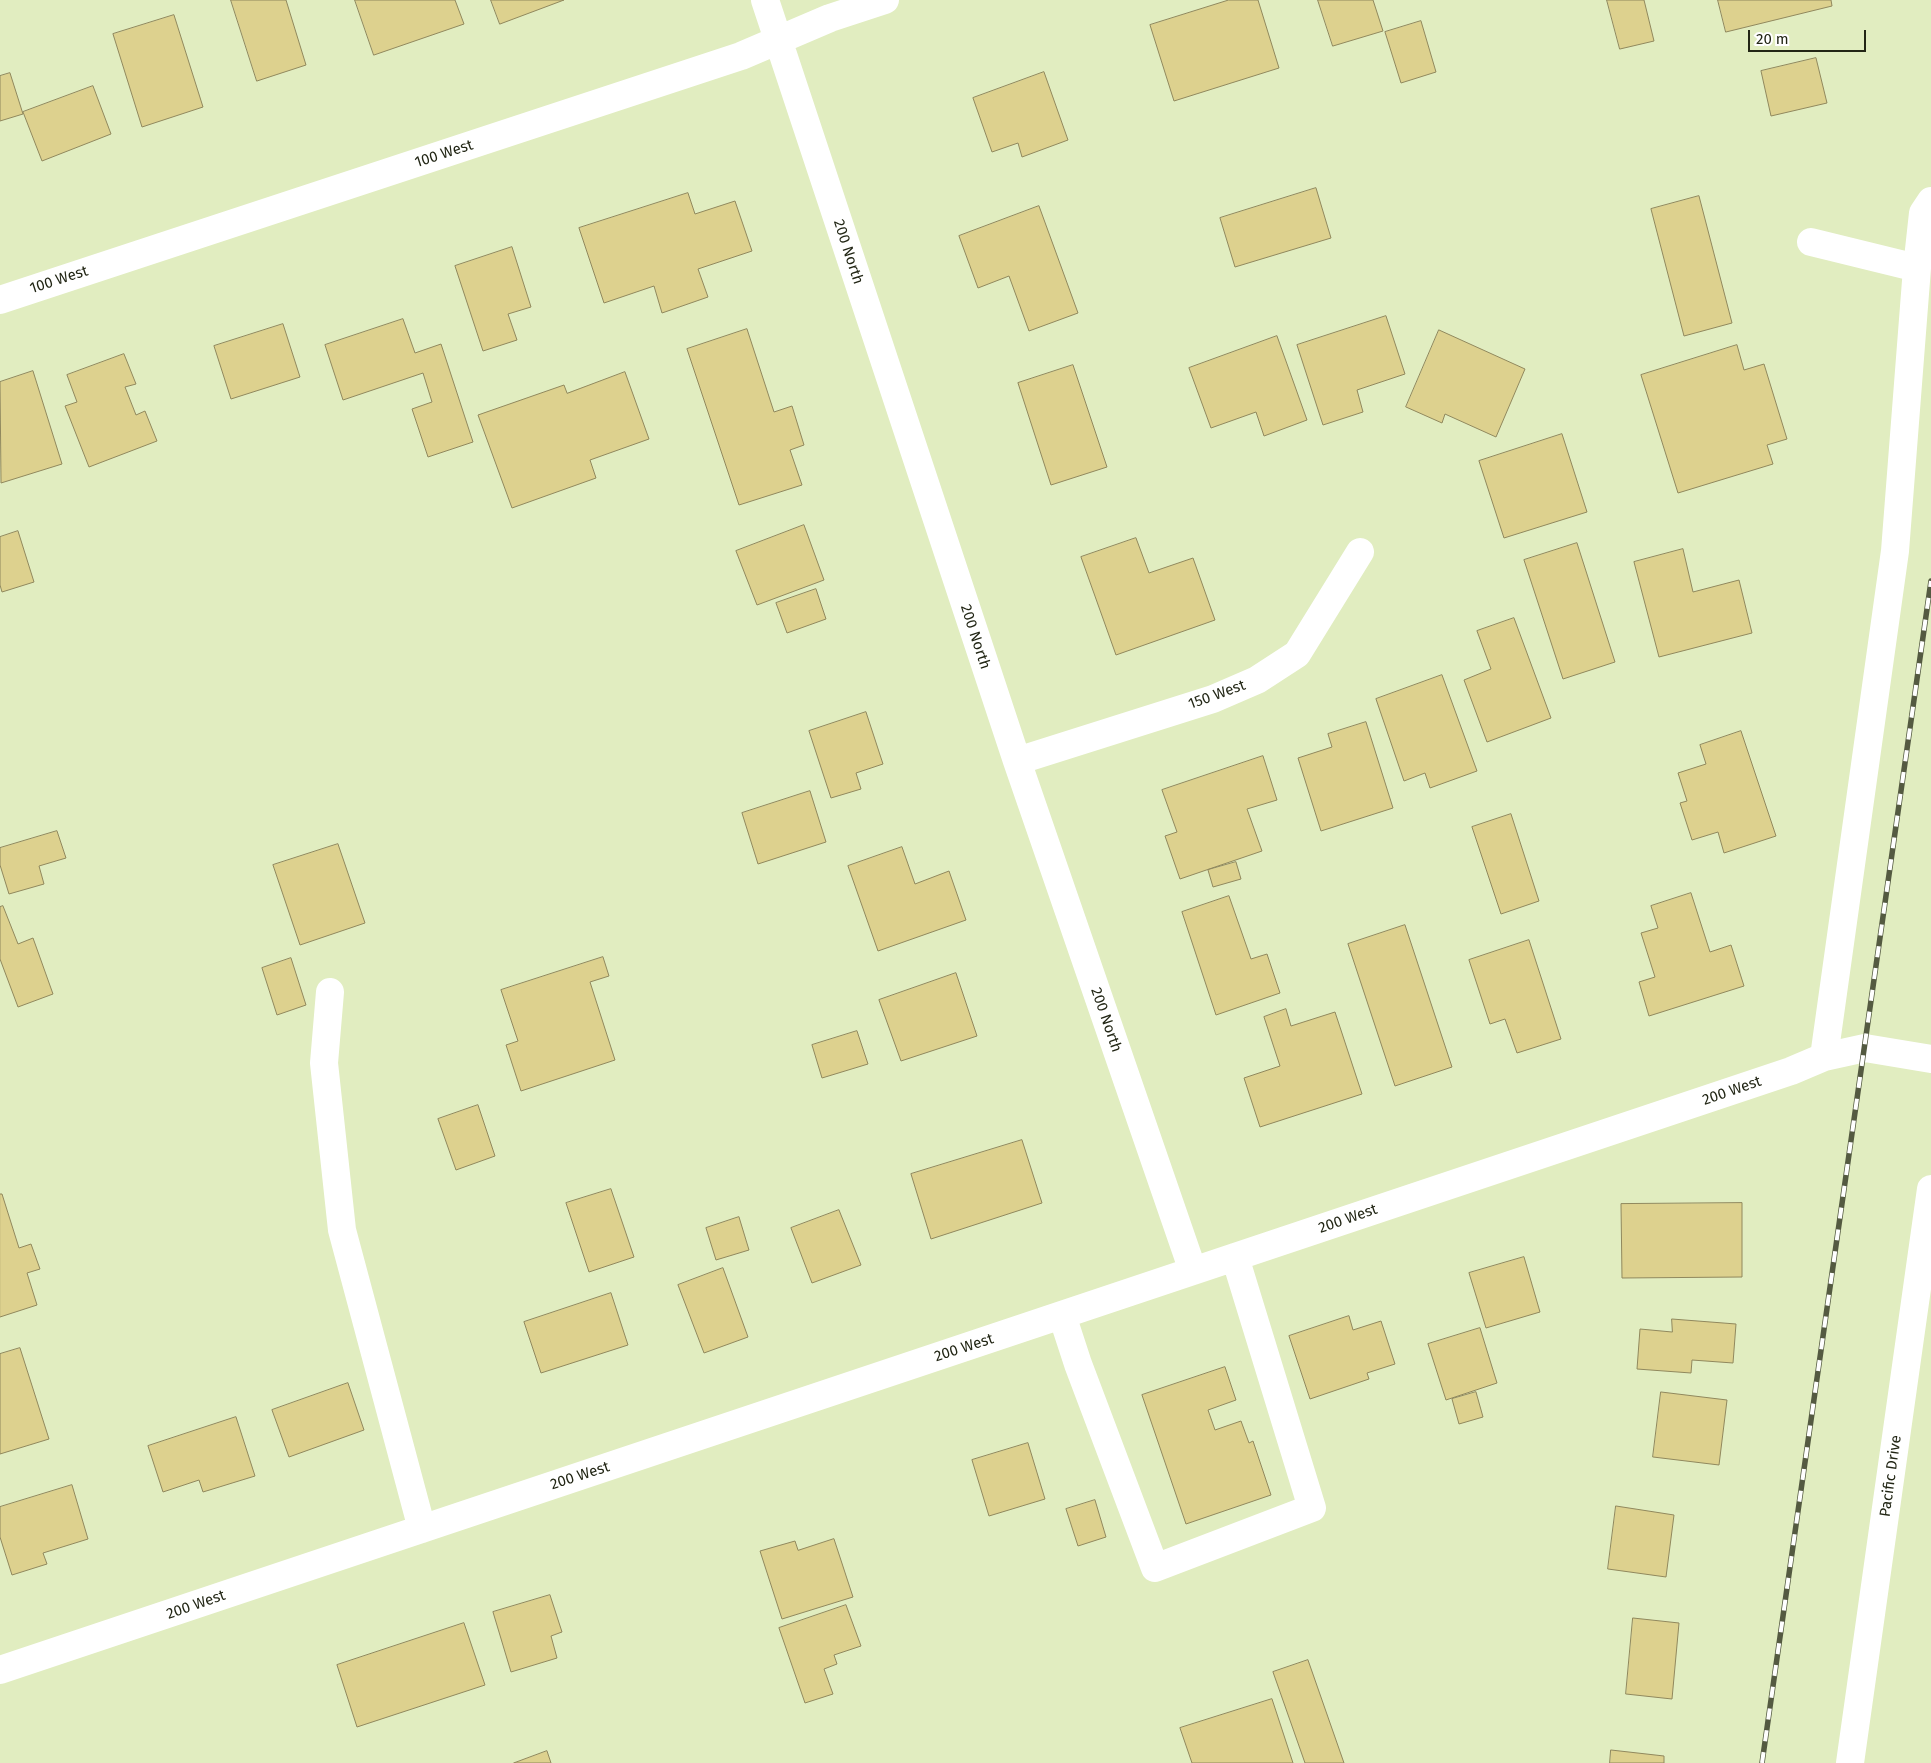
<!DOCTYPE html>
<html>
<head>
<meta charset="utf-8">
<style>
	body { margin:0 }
	#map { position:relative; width:1931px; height:1763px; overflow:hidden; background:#e1edc0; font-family:"Fira Sans",sans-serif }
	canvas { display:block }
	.scale { position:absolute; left:1748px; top:30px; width:118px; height:22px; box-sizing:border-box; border:2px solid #222615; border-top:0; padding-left:6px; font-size:15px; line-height:18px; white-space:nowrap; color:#222615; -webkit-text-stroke:4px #fff; paint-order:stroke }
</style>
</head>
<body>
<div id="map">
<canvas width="1931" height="1763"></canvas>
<div class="scale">20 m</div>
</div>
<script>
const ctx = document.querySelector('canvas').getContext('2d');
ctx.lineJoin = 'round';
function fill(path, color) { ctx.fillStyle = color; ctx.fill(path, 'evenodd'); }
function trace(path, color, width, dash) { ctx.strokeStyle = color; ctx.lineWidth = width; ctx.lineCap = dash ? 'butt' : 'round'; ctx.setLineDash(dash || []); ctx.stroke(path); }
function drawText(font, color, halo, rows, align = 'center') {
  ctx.font = font + ' "Fira Sans",sans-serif'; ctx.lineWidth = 4; ctx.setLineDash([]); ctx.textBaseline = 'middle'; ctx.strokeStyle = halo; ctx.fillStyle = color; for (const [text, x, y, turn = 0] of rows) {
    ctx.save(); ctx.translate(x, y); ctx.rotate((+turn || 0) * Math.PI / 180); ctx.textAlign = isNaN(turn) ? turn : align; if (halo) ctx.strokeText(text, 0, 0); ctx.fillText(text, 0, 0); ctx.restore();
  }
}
const building = new Path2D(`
	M231 0H286L306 65 257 81Z
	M355 0H455L464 24 374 55Z
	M491 0H564L500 24Z
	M1229 0H1258L1279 68 1174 101 1150 25Z
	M1318 0H1373L1383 31 1333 46Z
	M1607 0H1644L1654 41 1620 49Z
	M1718 0H1831L1832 6 1726 32Z
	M174 15 203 107 142 127 113 34Z
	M1421 21 1436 72 1401 83 1385 32Z
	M1816 58 1827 103 1771 116 1761 71Z
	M1044 72 1068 140 1022 157 1018 143 992 152 973 98Z
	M10 73 23 114 0 121V76Z
	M93 86 111 134 42 161 23 112Z
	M1316 188 1331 238 1235 267 1220 218Z
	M688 193 695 214 735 201 752 251 698 269 708 297 662 313 654 286 604 303 579 228Z
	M1699 196 1732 323 1684 336 1651 209Z
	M1039 206 1078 313 1029 331 1009 276 978 288 959 236Z
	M512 247 531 307 508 314 517 340 483 351 455 266Z
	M1386 316 1405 374 1357 390 1363 412 1323 425 1297 345Z
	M403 319 415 353 441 344 473 442 428 457 412 409 432 402 423 373 343 400 325 345Z
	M283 324 300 377 231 399 214 346Z
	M747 329 774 412 792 406 804 445 790 450 802 485 739 505 687 349Z
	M1439 330 1525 369 1496 437 1445 414 1442 423 1406 407Z
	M1277 336 1307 420 1264 436 1256 412 1211 428 1189 368Z
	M1737 345 1744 370 1764 364 1787 439 1767 445 1773 464 1678 493 1641 375Z
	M124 354 136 384 125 387 136 415 145 411 157 441 89 467 65 406 77 402 67 375Z
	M1073 365 1107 467 1051 485 1018 383Z
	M33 371 62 464 1 483 0 382Z
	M625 372 649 439 590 460 596 478 512 508 478 415 564 385 567 393Z
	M1562 434 1587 512 1504 538 1479 461Z
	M804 525 824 580 757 605 736 551Z
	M18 531 34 582 2 592 0 585V537Z
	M1136 538 1149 573 1193 558 1215 620 1116 655 1081 557Z
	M1577 543 1615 662 1563 679 1524 560Z
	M1683 549 1693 592 1739 580 1752 633 1659 657 1634 562Z
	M816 589 826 619 787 633 776 603Z
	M1514 618 1551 718 1487 742 1464 680 1491 669 1477 631Z
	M1442 675 1477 771 1430 788 1425 773 1404 781 1376 699Z
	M866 712 883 764 856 773 861 789 831 798 809 731Z
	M1366 722 1393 808 1321 831 1298 758 1332 747 1328 734Z
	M1741 731 1776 836 1724 853 1718 832 1692 840 1680 803 1687 801 1678 773 1706 764 1700 745Z
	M1263 756 1277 800 1247 809 1262 851 1180 879 1165 836 1177 832 1162 790Z
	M810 791 826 842 758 864 742 813Z
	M1511 814 1539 901 1501 914 1472 827Z
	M57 831 66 858 39 866 44 884 9 894 0 865V848Z
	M338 844 365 923 300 945 273 865Z
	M902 847 915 884 949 871 966 920 878 951 848 866Z
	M1236 862 1241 879 1213 887 1208 870Z
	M1691 893 1710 952 1731 945 1744 986 1649 1016 1639 982 1655 977 1641 933 1658 928 1651 906Z
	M1229 896 1251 959 1267 954 1280 993 1216 1015 1182 912Z
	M3 906 18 944 33 938 53 994 18 1007 0 959V907Z
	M1405 925 1452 1067 1395 1086 1348 944Z
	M1529 940 1561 1039 1517 1053 1505 1019 1490 1024 1469 960Z
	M603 957 609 976 590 982 615 1060 521 1091 506 1045 518 1041 501 990Z
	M291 958 306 1005 277 1015 262 968Z
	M956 973 977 1036 901 1061 879 1000Z
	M1286 1009 1291 1026 1335 1012 1362 1094 1260 1127 1244 1078 1280 1066 1264 1017Z
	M857 1031 868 1064 822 1078 812 1045Z
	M478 1105 495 1156 456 1170 438 1119Z
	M1022 1140 1042 1203 931 1239 911 1174Z
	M611 1189 634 1257 589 1272 566 1203Z
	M0 1194H2L19 1248 31 1244 40 1269 27 1273 37 1305 0 1317Z
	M1742 1203V1277L1622 1278 1621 1204Z
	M839 1210 861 1265 812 1283 791 1228Z
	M739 1217 749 1250 716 1260 706 1228Z
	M1524 1257 1540 1312 1486 1328 1469 1273Z
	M723 1268 748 1337 704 1353 678 1285Z
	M611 1293 628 1345 541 1373 524 1322Z
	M1349 1316 1353 1330 1381 1321 1395 1364 1367 1373 1369 1379 1310 1399 1289 1336Z
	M1672 1319 1736 1324 1733 1363 1692 1360 1691 1373 1637 1369 1640 1329 1672 1332Z
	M1480 1328 1497 1383 1446 1400 1428 1344Z
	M20 1348 49 1439 0 1454V1354Z
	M1225 1367 1236 1400 1208 1410 1215 1430 1241 1421 1249 1443 1253 1441 1271 1495 1186 1524 1142 1395Z
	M348 1383 364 1430 289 1457 272 1410Z
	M1476 1392 1483 1417 1459 1424 1452 1399Z
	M1661 1392 1727 1400 1719 1465 1653 1457Z
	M236 1417 255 1476 203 1492 199 1480 163 1492 148 1446Z
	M1028 1443 1045 1499 989 1516 972 1460Z
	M72 1485 88 1539 43 1553 47 1564 12 1575 0 1537V1507Z
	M1095 1500 1106 1537 1078 1546 1066 1509Z
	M1616 1506 1674 1515 1666 1577 1608 1569Z
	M834 1539 853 1597 782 1619 760 1551 795 1541 798 1550Z
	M550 1595 562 1632 551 1636 557 1658 511 1672 493 1612Z
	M846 1605 861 1646 834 1655 837 1664 824 1669 833 1694 805 1703 779 1628Z
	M1633 1618 1679 1623 1672 1699 1626 1694Z
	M464 1623 485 1685 357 1727 337 1665Z
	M1308 1660 1344 1763H1305L1273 1672Z
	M1272 1699 1293 1763H1192L1180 1728Z
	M1611 1750 1664 1756V1763H1610Z
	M547 1751 551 1763H514Z`);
fill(building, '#ddd18e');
trace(building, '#90885d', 1);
trace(new Path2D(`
	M765 0 1017 761 1193 1271
	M1811 242 1917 268
	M0 300 741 56 830 18 885 0
	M1017 761 1213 699 1257 680 1297 654 1360 552
	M330 992 324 1063 342 1230 422 1529
	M1824 1057 1895 551 1917 268 1923 213 1931 201
	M1062 1315 1078 1364 1155 1568 1312 1508 1235 1257
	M0 1670 1791 1071 1824 1057 1865 1048 1931 1059
	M1850 1763 1931 1189`), '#fff', 28);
const rail = new Path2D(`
	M1762 1763 1931 581`);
trace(rail, '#545a41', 5.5);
trace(rail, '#fff', 4, [11]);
drawText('15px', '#222615', '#fff', [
	["100 West",444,154,-18],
	["200 North",848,252,72],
	["100 West",59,280,-18],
	["200 North",975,637,72],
	["150 West",1217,695,-20],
	["200 North",1106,1020,71],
	["200 West",1732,1091,-19],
	["200 West",1348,1219,-19],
	["200 West",964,1348,-18],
	["200 West",580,1476,-18],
	["Pacific Drive",1891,1476,-82],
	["200 West",196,1605,-19]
]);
</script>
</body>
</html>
